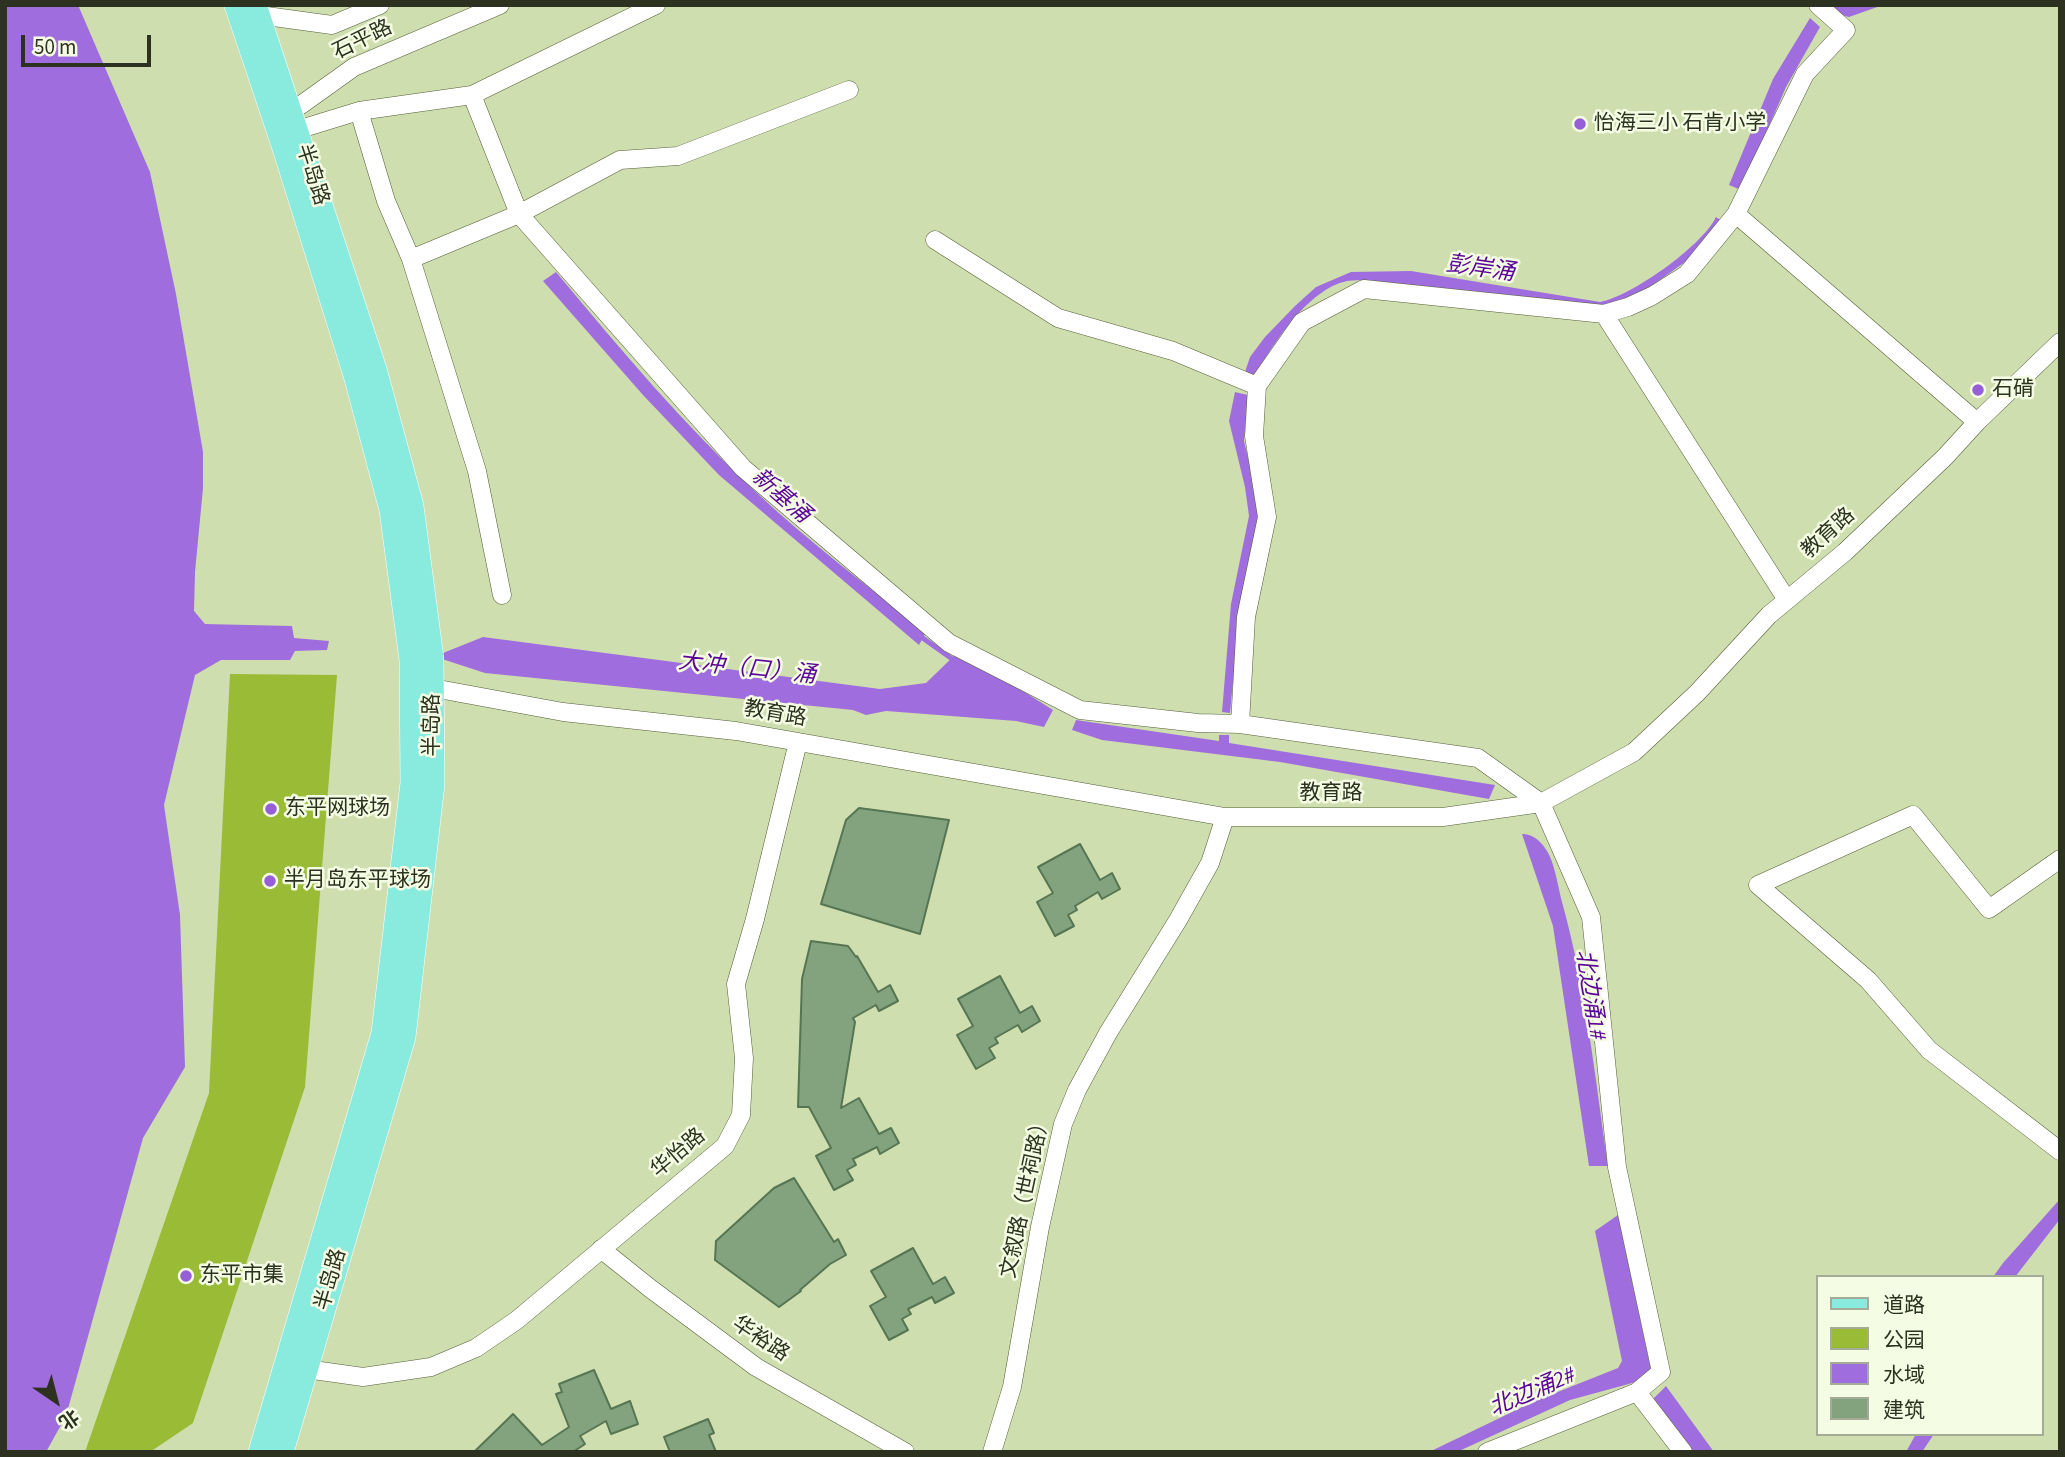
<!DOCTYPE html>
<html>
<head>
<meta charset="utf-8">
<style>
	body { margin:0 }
	#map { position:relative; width:2065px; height:1457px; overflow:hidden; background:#cfdeaf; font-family:"Source Sans 3","Noto Sans SC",sans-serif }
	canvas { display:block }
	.frame { position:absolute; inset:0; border:7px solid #2d3220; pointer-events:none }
	.legend { position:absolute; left:1816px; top:1275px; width:228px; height:161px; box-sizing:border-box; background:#f4fce4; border:2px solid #a4ab96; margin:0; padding:9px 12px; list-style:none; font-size:21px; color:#2d3220 }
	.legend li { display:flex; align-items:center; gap:14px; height:35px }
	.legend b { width:35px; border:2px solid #a4ab96 }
	.north { position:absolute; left:21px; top:1366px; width:70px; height:70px; -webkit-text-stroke:5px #f4fce4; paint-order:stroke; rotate:145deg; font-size:19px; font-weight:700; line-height:28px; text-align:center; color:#2d3220 }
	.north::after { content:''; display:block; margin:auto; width:24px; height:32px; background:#2d3220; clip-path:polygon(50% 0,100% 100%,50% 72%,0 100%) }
	.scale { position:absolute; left:21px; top:35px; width:130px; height:32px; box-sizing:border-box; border:4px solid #2d3220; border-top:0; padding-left:9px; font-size:21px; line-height:24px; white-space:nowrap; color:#2d3220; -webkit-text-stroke:5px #f4fce4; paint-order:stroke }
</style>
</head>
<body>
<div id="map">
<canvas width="2065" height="1457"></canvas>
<div class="frame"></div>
<ul class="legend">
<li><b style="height:9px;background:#89eade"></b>道路</li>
<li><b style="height:19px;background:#9abb36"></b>公园</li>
<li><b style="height:19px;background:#9f6dde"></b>水域</li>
<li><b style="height:19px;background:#82a37e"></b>建筑</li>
</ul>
<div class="north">北</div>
<div class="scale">50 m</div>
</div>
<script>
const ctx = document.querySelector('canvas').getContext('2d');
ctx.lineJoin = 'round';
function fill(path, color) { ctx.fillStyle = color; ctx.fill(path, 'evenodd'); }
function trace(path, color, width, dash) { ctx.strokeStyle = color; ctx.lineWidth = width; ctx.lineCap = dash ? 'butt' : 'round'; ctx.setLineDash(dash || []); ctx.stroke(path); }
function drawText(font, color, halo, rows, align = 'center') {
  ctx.font = font + ' "Source Sans 3","Noto Sans SC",sans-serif'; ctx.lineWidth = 5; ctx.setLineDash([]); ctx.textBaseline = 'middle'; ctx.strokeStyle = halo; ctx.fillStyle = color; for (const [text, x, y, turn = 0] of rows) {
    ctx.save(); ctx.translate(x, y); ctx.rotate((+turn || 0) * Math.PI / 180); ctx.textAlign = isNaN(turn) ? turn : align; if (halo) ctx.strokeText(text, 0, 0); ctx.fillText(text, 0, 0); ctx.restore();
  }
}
fill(new Path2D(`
	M230 674 337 675 305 1087 193 1423 150 1452H85L209 1093Z`), '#9abb36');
fill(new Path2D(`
	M5 5H78L150 172 176 294 203 452V488L195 572 194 611 205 624 292 626 294 638 329 641 327 650 295 651 290 660H221L195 675 164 805 180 915 185 1067 143 1138 66 1416 46 1452H5Z
	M1835 5H1883L1849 17 1833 13Z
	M1810 18 1820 27 1786 87 1741 190 1729 185 1773 79Z
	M1716 217 1723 222 1715 235 1685 262 1626 304 1578 307 1368 280C1361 280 1354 280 1347 281 1308 289 1272 345 1254 378L1245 372 1250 357 1265 337 1295 306 1316 287 1351 272 1411 271 1600 302C1632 296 1702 246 1716 217Z
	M556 272C620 349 684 425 757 493 810 543 869 587 926 632L919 645 719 475 643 395 543 281Z
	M1235 392 1248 395 1244 441 1261 511 1239 619 1230 713 1222 712 1231 604 1249 516 1245 487 1229 421Z
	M483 637 880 689 926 683 956 654 969 657 1053 710 1044 727 1016 721 886 711 866 715 853 710 485 673 442 659 443 653Z
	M1076 720 1219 741V735H1229V743L1495 785 1489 799 1280 762 1102 740 1072 730Z
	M1522 834C1532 833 1542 842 1547 851 1555 864 1558 887 1562 902 1586 988 1595 1078 1608 1166H1589L1553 926Z
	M2060 1199V1219L2015 1277H1993L2003 1263Z
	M1618 1215 1651 1370 1636 1382 1570 1400 1457 1452H1429L1535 1401 1618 1368 1622 1361 1595 1231Z
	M1666 1386 1714 1452H1693L1652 1400Z
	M1916 1434H1934L1922 1452H1906Z`), '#9f6dde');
trace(new Path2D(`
	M917 634 955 661`), '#9f6dde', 5);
const building = new Path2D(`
	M859 808 949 820 920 934 821 904 846 820Z
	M1080 844 1100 880 1112 873 1120 889 1102 899 1098 892 1075 906 1077 910 1068 915 1074 926 1055 936 1037 902 1053 893 1038 867Z
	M811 941 848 946 856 957 857 956 878 992 890 985 898 1001 879 1011 876 1005 853 1018 855 1022 841 1108 859 1098 879 1134 891 1128 899 1143 880 1154 877 1147 853 1159 856 1165 847 1170 853 1180 834 1190 816 1156 831 1148 809 1107H798L802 979Z
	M1000 976 1020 1013 1032 1006 1040 1021 1022 1032 1018 1025 995 1038 998 1043 989 1048 995 1058 976 1069 957 1035 973 1026 958 999Z
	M794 1178 834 1242 838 1239 846 1255 830 1264 800 1290 801 1291 779 1307 715 1260 716 1241 774 1188Z
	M913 1248 933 1284 945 1277 954 1293 935 1303 932 1297 908 1309 911 1314 902 1319 908 1330 889 1340 870 1306 886 1297 871 1271Z
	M594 1370 611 1409 630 1401 638 1424 611 1434 606 1421 580 1436 585 1444 573 1452H474L513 1414 542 1445 569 1427 556 1394 562 1392 559 1384Z
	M708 1419 714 1433 709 1435 716 1452H670L664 1437Z`);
fill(building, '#82a37e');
trace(building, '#567653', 2);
const minor = new Path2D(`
	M259 15 332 25 380 5
	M472 95 519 214 743 468 949 643 1080 710 1198 723 1240 724 1478 758 1541 803 1591 917 1617 1167 1661 1372 1637 1392 1683 1452
	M359 111 386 201 411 259 477 471 502 595
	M291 112 354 67 500 5
	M297 130 359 111 472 95 656 5
	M1736 214 1977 422
	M935 240 1058 318 1173 351 1257 386
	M411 259 519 214 620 160 678 156 849 90
	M1604 314 1787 600
	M433 688 563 712 736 731 1225 817H1443L1541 803 1634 752 1697 693 1769 615 1845 552 1945 457 1977 422 2060 342
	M1240 724 1246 617 1267 517 1254 436 1257 386 1302 322 1364 289 1604 314 1628 307 1652 296 1687 274 1736 214 1805 74 1846 30 1818 5
	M2060 859 1989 909 1913 815 1758 885 1868 980 1929 1050 2060 1151
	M601 1249 651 1289 756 1367 905 1452
	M306 1369 363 1377 431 1367 476 1348 517 1320 725 1146 741 1115 744 1058 736 984 755 919 798 742
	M992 1452 1012 1387 1040 1227 1063 1124 1077 1090 1108 1033 1178 920 1210 863 1225 817
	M1487 1452 1637 1392`);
const major = new Path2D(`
	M236 5 284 148 355 375 391 510 411 660 412 783 383 1033 260 1452
	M255 5 375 369 412 506 432 658 433 784 404 1037 282 1452`);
trace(minor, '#535f35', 19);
trace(major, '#fff', 24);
trace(minor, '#fff', 18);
trace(major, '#89eade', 23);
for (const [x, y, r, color] of [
	[1580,124,7,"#965ed7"],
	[1978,390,7,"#965ed7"],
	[271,809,7,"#965ed7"],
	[270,881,7,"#965ed7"],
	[186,1276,7,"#965ed7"]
]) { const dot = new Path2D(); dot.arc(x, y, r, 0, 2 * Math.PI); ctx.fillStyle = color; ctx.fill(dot); trace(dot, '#f4fce4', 2.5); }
drawText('21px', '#2d3220', '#f4fce4', [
	["石平路",363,41,-26],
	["半岛路",311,175,72],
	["教育路",1829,534,-42],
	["教育路",775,715,10],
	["半岛路",433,725,-90],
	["教育路",1331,794],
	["华怡路",679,1154,-40],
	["文叙路（世祠路）",1027,1196,-78],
	["半岛路",332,1280,-74],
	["华裕路",760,1340,34]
]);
drawText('21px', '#2d3220', '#f4fce4', [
	["怡海三小 石肯小学",1594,124],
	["石𬒔",1992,390],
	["东平网球场",285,809],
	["半月岛东平球场",284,881],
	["东平市集",200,1276]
], 'left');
drawText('italic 23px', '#5b0698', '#f4fce4', [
	["彭岸涌",1480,270,8],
	["新基涌",780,497,41],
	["大冲（口）涌",747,670,6],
	["北边涌1#",1589,995,81],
	["北边涌2#",1533,1393,-23]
]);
</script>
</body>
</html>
